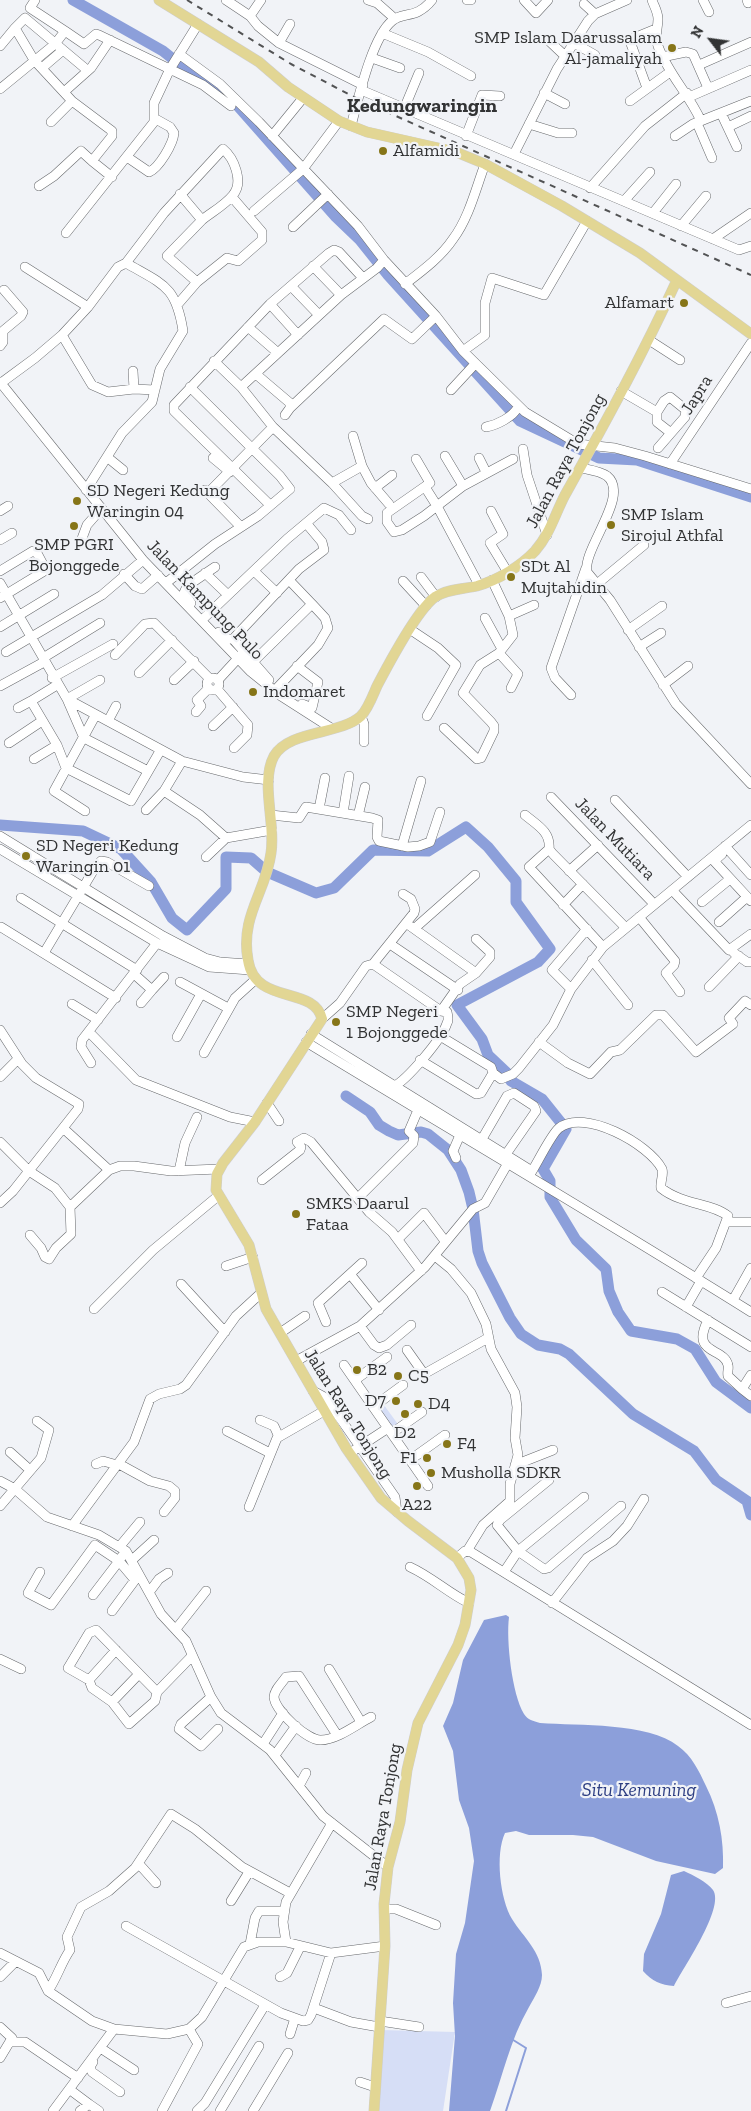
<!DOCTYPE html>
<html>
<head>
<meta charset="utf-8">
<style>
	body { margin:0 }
	#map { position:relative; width:751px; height:2111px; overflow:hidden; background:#f1f3f7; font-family:"Zilla Slab",serif }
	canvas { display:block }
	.north { position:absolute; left:686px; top:15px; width:50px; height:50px; -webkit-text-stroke:4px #f1f3f7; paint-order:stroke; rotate:300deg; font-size:14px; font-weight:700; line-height:20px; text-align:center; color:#323334 }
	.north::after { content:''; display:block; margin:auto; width:18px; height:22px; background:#323334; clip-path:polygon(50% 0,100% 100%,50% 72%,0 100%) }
</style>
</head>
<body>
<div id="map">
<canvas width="751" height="2111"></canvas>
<div class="north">N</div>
</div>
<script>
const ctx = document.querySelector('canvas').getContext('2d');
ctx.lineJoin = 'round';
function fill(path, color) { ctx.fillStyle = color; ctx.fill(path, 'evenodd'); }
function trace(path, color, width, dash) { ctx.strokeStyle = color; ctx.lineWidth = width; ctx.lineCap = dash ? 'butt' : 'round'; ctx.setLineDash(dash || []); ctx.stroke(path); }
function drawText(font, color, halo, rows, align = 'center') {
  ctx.font = font + ' "Zilla Slab",serif'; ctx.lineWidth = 4.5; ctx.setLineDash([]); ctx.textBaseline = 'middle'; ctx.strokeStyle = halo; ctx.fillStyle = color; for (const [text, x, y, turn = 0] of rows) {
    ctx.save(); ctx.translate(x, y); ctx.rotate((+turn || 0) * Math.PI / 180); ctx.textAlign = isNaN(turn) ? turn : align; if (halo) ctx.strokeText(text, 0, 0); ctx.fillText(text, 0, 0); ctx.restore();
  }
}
fill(new Path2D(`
	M381 1401 400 1427 392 1433 373 1407Z
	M381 2030 455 2032 443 2111H378Z`), '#d6def6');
fill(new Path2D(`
	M506 1615 509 1617C506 1640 512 1694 524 1714 528 1720 533 1721 540 1723 579 1726 648 1722 678 1746 692 1756 699 1771 706 1786 719 1812 724 1840 723 1868L715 1874 656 1861 593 1837 573 1835H529L516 1831 505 1833C495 1854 500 1899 512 1919 524 1938 541 1951 542 1975 542 1986 534 1998 529 2007 510 2040 503 2075 490 2111H449L455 2036 453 2003 456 1954 465 1923 474 1861 469 1828 459 1800 453 1751 443 1726 453 1703 463 1660 484 1620Z
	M684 1871C693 1875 707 1882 713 1890 725 1908 683 1968 674 1986 661 1985 652 1981 643 1971L644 1954 661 1914 671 1875Z`), '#8c9fda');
trace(new Path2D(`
	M506 2111 526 2048 510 2038`), '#8c9fda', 2);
trace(new Path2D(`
	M73 0 163 51 183 67 221 89
	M238 106 336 217 360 240 388 275 520 421 599 458 637 460 751 497
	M0 825 83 831 121 849 151 882 172 918 187 930 226 889V857L251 858 267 872 316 893 334 888 373 850 428 851 466 827 488 847 516 881V902L550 949 538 962 457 1005 482 1039 488 1055 506 1072 511 1081 542 1099 566 1129 543 1169 550 1181V1197L576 1240 606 1269 609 1291 618 1312 631 1331 677 1339 695 1349 716 1382 751 1408
	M346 1096 370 1112 379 1125 389 1131 398 1135 421 1132 428 1134 448 1150 461 1170 469 1192 473 1209 478 1251 482 1263 510 1318 521 1334 538 1345 560 1349 569 1354 633 1414 694 1451 716 1480 747 1501 751 1515`), '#8c9fda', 11);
const minor = new Path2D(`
	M35 0 30 8 65 31
	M226 0 250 16 258 26 279 43 363 85
	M368 0 377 3 394 18
	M467 0H471
	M524 0 536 13 548 0
	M652 0C654 6 658 12 658 19 658 29 654 36 658 46 668 74 689 94 701 121
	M703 0 709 12
	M747 0 748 3
	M584 4 595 14
	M250 16 261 0
	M382 33 428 52 471 76
	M546 38 565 56
	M279 43 290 24
	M574 43 595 55
	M0 46 15 28
	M179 54 220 84 259 122 358 226 384 260 436 316 463 351 525 412 578 444 615 448 645 456 751 489
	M662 57 686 52 693 54 708 88
	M372 58 400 68
	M699 65 751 42
	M42 68 63 50
	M87 70 25 18 15 28 34 60 72 101 112 131V136L92 161 112 177
	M647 88 631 44 634 38 656 29
	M0 89 55 44 65 31 84 44 96 34 99 35 203 85 231 106
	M361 90 739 250 751 246
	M64 92 91 68 110 40
	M544 93 565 104
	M689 97 751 70
	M630 101 670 72
	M404 109 419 73
	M721 113 737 147
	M51 122 72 101
	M697 123 712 158
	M529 124 558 133H572
	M351 126C358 100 372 37 392 21 403 11 416 20 432 0
	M728 127 751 116
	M272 136 303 98
	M466 136 482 95 500 96
	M675 136 693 124 751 101
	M514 154 557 69 588 21 595 14 627 0
	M127 157 149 172C159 168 173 144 174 133L170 127 154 118
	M39 186 54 176 81 151 92 161
	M590 188 645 126 687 93
	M180 194 202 220 167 256 197 282
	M624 201 650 172
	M254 211 303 169 339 121
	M653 213 676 184
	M681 226 706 196
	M293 227 328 194
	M66 233 154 122V103L170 69 198 24
	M713 239 751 213
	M313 266 341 295
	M25 267 88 307
	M405 284C422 271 441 257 453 239 469 218 476 188 485 164
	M291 286 319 315
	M178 304 197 282 227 258 238 261 262 240V232L232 197
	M270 304 298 335
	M248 327 278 353
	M62 335 92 385 108 392 134 389 155 390
	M649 340 680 360
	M0 346 3 342V331L21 316 23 312 4 290
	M463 351 485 335V303L492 278 544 295 587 221
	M214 361 241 387 341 295 377 268 384 260
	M133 371 134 389
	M257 375 290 403V408L285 415
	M0 382 143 560 250 671 281 696 331 728
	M1 383 35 358 62 335 88 307 118 267 126 263 164 213 223 149C234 158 244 182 233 195 225 205 212 212 202 220
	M241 387 273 427 332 483 362 466 353 436
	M451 390 475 364
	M621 391 657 412V422L671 433 658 448
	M290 408 384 319 412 339 436 316
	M657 412 664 401 670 397 686 410 685 417 671 433
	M486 427C497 425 513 417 518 407
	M523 449 527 475 547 535
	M445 456 463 486
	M107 457 123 470
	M213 458 230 472
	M479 458 486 472
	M416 459 430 483 387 513V522L394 532 402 530 424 516 463 486 513 459
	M670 464 751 343
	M362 466 371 483 389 504
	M581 468C590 470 600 471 607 476 631 495 582 549 587 572L610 600 676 704 751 784
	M332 483 362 516 368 519
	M425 487 437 506 479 585
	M375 488 392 475
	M86 490 122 433 152 402 160 369 183 331C176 286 164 285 126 263
	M205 490 241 527
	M208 493 273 427
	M270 505 174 411V405L270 304 329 253 334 250 339 252 363 278
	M0 511 8 506
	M491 511 503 534 490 543 507 571
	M0 540 12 533
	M81 541 87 525 101 509
	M0 571 33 551 37 553 46 570 0 598
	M254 571 277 593
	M205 573 227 594
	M124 574 135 586 142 589 158 575
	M421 577 436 597
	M403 581 426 606
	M0 583 67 699 182 761 243 777 269 780
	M166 583 215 544 258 516 290 489 280 476 190 387
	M597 584 644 545
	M191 603 184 593 187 586 215 567
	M509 616 534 605
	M205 617 287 539 324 508 339 515 351 530
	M485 618 502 649
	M0 627 54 594
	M411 630 438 648 456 665 427 716
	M628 630 662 606
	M219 632 228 639H233L269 680
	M233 639 299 569 324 550 322 542 306 523
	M639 647 661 633
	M6 652 102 595 143 560
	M499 653 518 674 511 688
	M115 655 145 624 154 623 210 679
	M43 658 100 623
	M253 662 312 604 289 580
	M297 666 318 682 312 708 302 704
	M139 673 172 640
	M207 684a6 6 0 1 1 12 0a6 6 0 1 1-12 0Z
	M52 678 113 644
	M100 680 67 699 84 738 148 771
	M174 680 194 661
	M218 680 242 654
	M57 685 31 701 57 745 66 768 131 801 160 751
	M663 685 688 666
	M0 686 44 662
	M277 688 318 645 328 628 325 618 312 604
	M217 689 248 725 247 735 234 748
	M571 695 555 678 551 668 586 568
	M18 708 31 701
	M196 712 201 706 197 700 209 688
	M361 716 364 724V742
	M108 721 116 706
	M213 726 233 707
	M444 728 477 759 481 758 494 731V726L491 722 463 693 480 665 499 653 513 635 509 616 492 580
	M9 743 42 721
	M34 759 57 745
	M164 791 200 815 226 838
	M551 797 654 904
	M615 800 688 877
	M319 809 325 778
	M146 810 164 791 182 761
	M85 811 54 791 95 716
	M343 813 349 776
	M271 815 299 818 306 807 372 818 378 820 377 837 379 841 408 847 419 846 430 842 440 812
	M525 815C537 825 551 832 549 849L553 854 625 927
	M358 816 365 787
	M0 836 163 936 205 958 220 962 248 964
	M402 846 421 781
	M725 846 751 875
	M0 849 157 943 209 967 250 970
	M549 849 529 867 603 947
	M722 854 714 861 751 901
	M206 857 226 838 272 830
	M569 871 598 845
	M672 890 729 950 751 934
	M21 898 137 970
	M702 902 730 879
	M563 905 583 884
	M639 917 675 961 674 965 666 973 680 992
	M719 922 747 897
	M406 923 476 973
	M1 927 116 998
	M415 928 475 875
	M390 944 458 990
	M44 953 96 866 101 861 107 862 149 886
	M734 953 747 962H751
	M592 960 628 1005
	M373 964 441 1011 447 1012C448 1016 449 1020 447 1023 442 1039 407 1080 393 1087
	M134 974 152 990 141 1003
	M180 982 228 1008
	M709 987 739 956
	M571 989 552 970 587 929
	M152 990 164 977
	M72 1004 98 1020
	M441 1011 460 984 476 973 490 957V952L476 939
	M322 1019 340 1003 366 966 373 964 414 913 415 909 411 899 403 894
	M0 1030 22 1064 36 1078 79 1104 78 1109 63 1128
	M89 1032 136 1080 230 1117 255 1122
	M311 1034 532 1171
	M177 1037 201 994
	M306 1042C454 1132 604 1220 751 1312
	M539 1042 568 1063 590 1074 611 1052 620 1050 656 1015H663L696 1052 733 1024 729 1018 745 1001 751 1005
	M204 1053 235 998 256 979
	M420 1060 476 1094 481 1093 493 1073 491 1067 440 1036
	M91 1063 81 1047 82 1040 157 943
	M493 1073 501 1079 513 1074 519 1068 553 1025 571 989 603 947 751 825
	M0 1077 18 1059
	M267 1103 279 1121
	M482 1139 507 1096 514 1093 534 1106 536 1111 502 1160
	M0 1142 29 1171 55 1188 70 1207
	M456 1158 453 1151 460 1135
	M179 1171 185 1143 197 1117
	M529 1176C536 1166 551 1134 559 1128 584 1108 649 1144 662 1169 664 1175 660 1181 661 1188 682 1205 713 1203 728 1216L716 1248 696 1278
	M262 1180 300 1150 301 1147 297 1142 304 1138 311 1142 369 1212 392 1232 421 1271
	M358 1198 413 1143 414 1136 409 1131 418 1110
	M0 1203 13 1191 63 1128 109 1170
	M727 1222H751
	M30 1235 41 1248 45 1257 49 1259 56 1248 71 1234 70 1207 109 1170 120 1166H134L171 1171 219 1169
	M398 1239 424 1213 445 1241
	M435 1256 451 1269 471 1293 486 1324 491 1349 515 1393 517 1407 515 1438 518 1455 510 1484V1501L483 1525 467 1551
	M226 1266 253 1257
	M350 1274 379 1310
	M181 1284 225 1332
	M662 1292 751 1347
	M733 1300 751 1268
	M686 1307 701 1281
	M94 1309 153 1250 218 1196
	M708 1320C690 1355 724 1347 728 1365 729 1369 727 1372 728 1376L742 1389
	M326 1322 318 1303 362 1263
	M360 1326 374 1345 379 1348 387 1345 411 1325
	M280 1333 305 1316
	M407 1350 424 1374 488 1338
	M296 1361 360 1326 425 1267 473 1209 485 1203 508 1163
	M344 1365 428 1486
	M751 1375 742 1389 751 1396
	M355 1380 387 1357
	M313 1391 326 1398 395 1497 397 1512
	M373 1407 403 1385
	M260 1420 274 1426 279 1437
	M227 1431 270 1453
	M392 1433 422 1412
	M10 1452 30 1470
	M350 1453 388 1428
	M410 1460 445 1435
	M96 1464 103 1461 117 1465
	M119 1464 150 1481 169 1486 175 1491V1498L164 1512
	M515 1465 553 1450
	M549 1480 500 1520 497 1525 518 1551 544 1569 548 1568 621 1506
	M0 1481 15 1489 47 1517 99 1535 126 1551 161 1614 186 1641 211 1697 221 1713 270 1750 323 1816 388 1867
	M0 1506 41 1458 49 1430 37 1421
	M249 1507 277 1438 324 1411
	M72 1526 134 1442 150 1399 159 1394 180 1389 186 1385 236 1316 261 1293
	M120 1546 140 1522
	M457 1558 465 1551 471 1552 751 1725
	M132 1560 154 1540
	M410 1567C432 1577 448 1593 469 1603
	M40 1572 28 1593 51 1605 95 1545 119 1561 93 1595
	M504 1572 518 1551 584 1497
	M150 1591 159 1579 168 1573
	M552 1603 587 1558 613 1541 627 1526 644 1499
	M112 1611 135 1580 119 1561 122 1556
	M176 1629 206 1591
	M116 1650 89 1680 68 1668 89 1633 96 1630 99 1633 157 1692
	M0 1659 21 1669
	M329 1669 361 1722
	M139 1674 112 1702 129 1724 155 1701 157 1692 192 1656
	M89 1680 92 1688 112 1702
	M211 1697 181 1724 179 1729 201 1746 218 1729
	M337 1735 299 1676 286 1677C282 1683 274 1690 274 1697 275 1711 308 1741 321 1740 337 1740 357 1724 371 1717
	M263 1744 283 1713
	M275 1755 296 1726
	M299 1786 306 1773
	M139 1864 156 1883
	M231 1901 249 1872
	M385 1909H396L436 1925
	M126 1926 281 2013 303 2021 308 2020 311 2015 331 1953
	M286 1942 283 1922 286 1902 332 1823
	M250 1944 255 1918 259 1911H283
	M0 1953 39 1973 48 1991 92 2021 114 2029 167 2034 189 2029 202 2017 244 1947 258 1942H286L331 1953 385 1946
	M0 1977 15 1962
	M280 1977 287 1973 300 1947
	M48 1991C57 1978 61 1963 70 1950L67 1937 81 1907 109 1891 135 1868 171 1814 195 1829 242 1867 290 1893
	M726 2003 751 1996
	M314 2008 351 2022 379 2027
	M380 2021 419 2027
	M0 2027 12 2038 0 2058
	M290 2034 295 2018
	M11 2042H25L78 2078
	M102 2049 134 2070
	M93 2062 90 2067 92 2072 120 2092
	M360 2082 375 2087
	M73 2092 89 2104
	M53 2111 114 2029
	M80 2111 89 2104 99 2111
	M162 2111 198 2044 189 2029
	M197 2111 205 2103 265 2005
	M220 2111 259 2046
	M253 2111 288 2053`);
const major = new Path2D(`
	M159 0 259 62 288 87 339 121 367 132 456 152 485 164 562 206 640 253 751 334
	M374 2111 385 1946 384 1904 388 1867 400 1822 407 1770 418 1723 458 1645 465 1625 471 1590 469 1578 457 1558 408 1521 381 1498 346 1448 266 1309 249 1245 216 1190 217 1174 223 1163 255 1122 322 1019C314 985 255 1006 248 960 240 916 266 892 271 853 276 824 260 782 274 756 289 730 340 735 361 716 368 709 373 695 377 686 388 665 417 610 435 597 447 589 464 589 477 586 498 580 521 566 535 551 550 534 555 514 565 495 604 425 643 354 677 280`);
trace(minor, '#67696c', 10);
trace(major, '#cecece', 11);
trace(minor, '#fff', 9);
trace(major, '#e2d694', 10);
trace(new Path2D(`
	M187 0 291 64 358 99 751 275`), '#525354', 2, [6, 6]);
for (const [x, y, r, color] of [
	[672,48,5,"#867518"],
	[383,151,5,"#867518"],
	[684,303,5,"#867518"],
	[77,501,5,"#867518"],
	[611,525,5,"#867518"],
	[74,526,5,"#867518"],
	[511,577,5,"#867518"],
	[253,692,5,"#867518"],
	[26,856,5,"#867518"],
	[336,1022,5,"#867518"],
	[296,1214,5,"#867518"],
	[357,1370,5,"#867518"],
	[398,1376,5,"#867518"],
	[396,1401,5,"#867518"],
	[418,1404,5,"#867518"],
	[405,1414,5,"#867518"],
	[447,1444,5,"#867518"],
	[427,1458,5,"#867518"],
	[431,1473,5,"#867518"],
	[417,1486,5,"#867518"]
]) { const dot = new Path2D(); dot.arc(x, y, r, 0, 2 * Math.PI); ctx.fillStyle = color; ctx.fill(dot); trace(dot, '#f1f3f7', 2); }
drawText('18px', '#323334', '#f1f3f7', [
	["SMP Islam Daarussalam",662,38,"right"],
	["Al-jamaliyah",662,59,"right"],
	["Alfamidi",393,151],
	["Alfamart",674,303,"right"],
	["SD Negeri Kedung",87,491],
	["Waringin 04",87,512],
	["SMP Islam",621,515],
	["Sirojul Athfal",621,536],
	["SMP PGRI",74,545,"center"],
	["Bojonggede",74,566,"center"],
	["SDt Al",521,567],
	["Mujtahidin",521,588],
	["Indomaret",263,692],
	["SD Negeri Kedung",36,846],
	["Waringin 01",36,867],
	["SMP Negeri",346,1012],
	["1 Bojonggede",346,1033],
	["SMKS Daarul",306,1204],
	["Fataa",306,1225],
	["B2",367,1370],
	["C5",408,1376],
	["D7",386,1401,"right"],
	["D4",428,1404],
	["D2",405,1433,"center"],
	["F4",457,1444],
	["F1",417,1458,"right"],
	["Musholla SDKR",441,1473],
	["A22",417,1505,"center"]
], 'left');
drawText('18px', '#323334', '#f1f3f7', [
	["Japra",697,395,-58],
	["Jalan Raya Tonjong",566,461,-62],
	["Jalan Kampung Pulo",205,600,46],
	["Jalan Mutiara",615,839,46],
	["Jalan Raya Tonjong",348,1414,58],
	["Jalan Raya Tonjong",383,1817,-80]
]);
drawText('italic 19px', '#2c3d82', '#f1f3f7', [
	["Situ Kemuning",639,1791]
]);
drawText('bold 20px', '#323334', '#f1f3f7', [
	["Kedungwaringin",422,106]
]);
</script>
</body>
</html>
